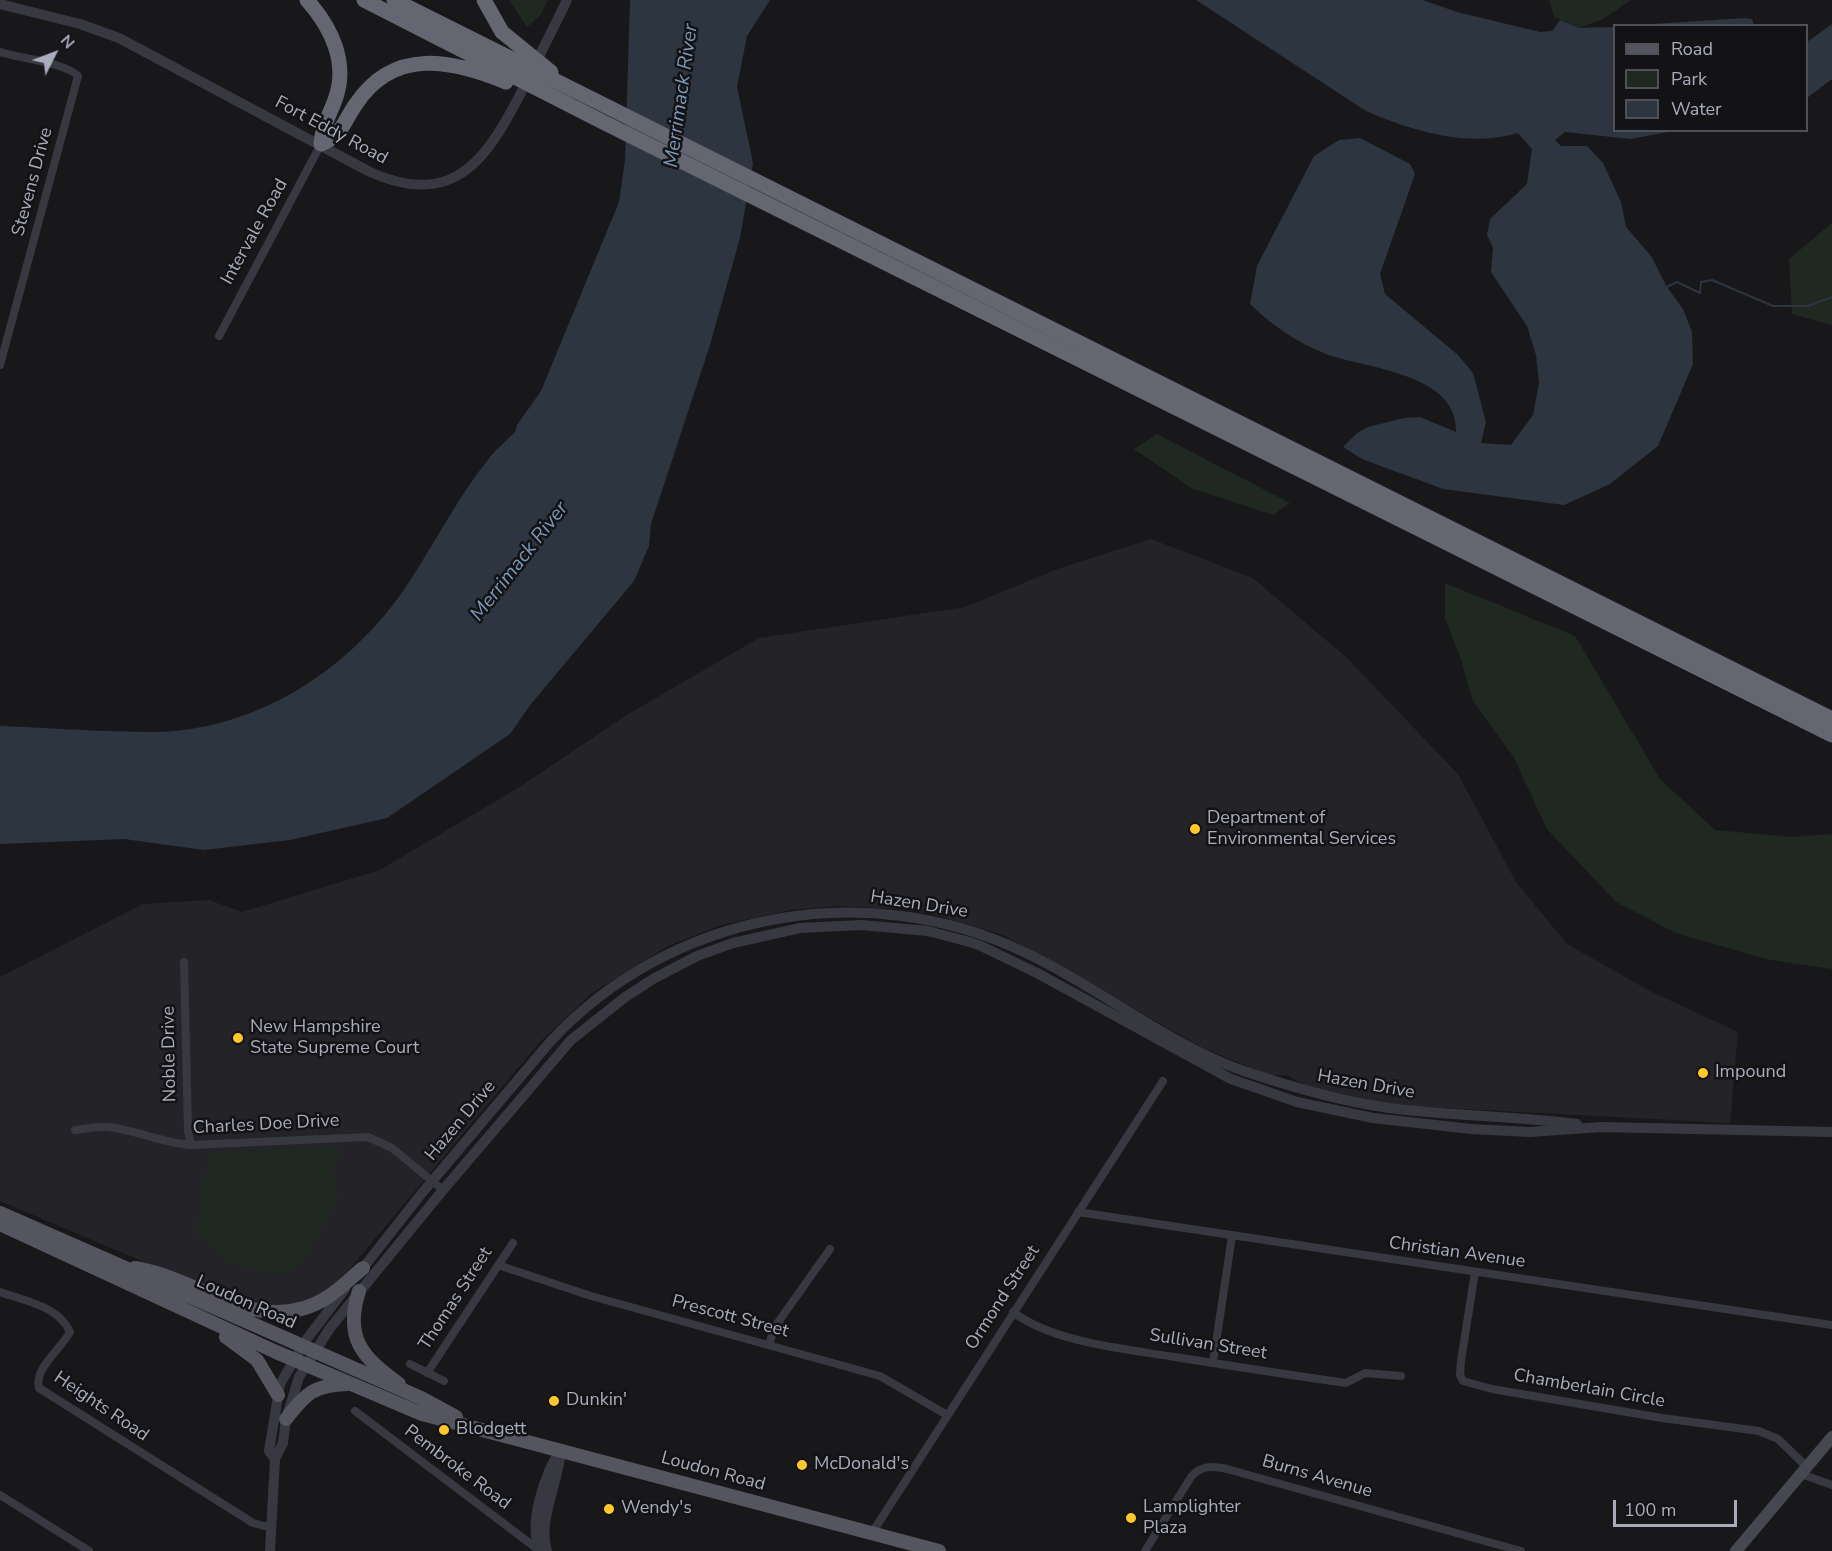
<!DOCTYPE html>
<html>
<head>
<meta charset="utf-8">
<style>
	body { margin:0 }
	#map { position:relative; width:1832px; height:1551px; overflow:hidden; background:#18181a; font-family:"Nunito Sans",sans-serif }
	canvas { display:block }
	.legend { position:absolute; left:1613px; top:24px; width:195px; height:108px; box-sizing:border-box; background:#131315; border:2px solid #4f5157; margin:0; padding:8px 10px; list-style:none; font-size:18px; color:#a9adbb }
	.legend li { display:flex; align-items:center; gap:12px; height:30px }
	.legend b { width:30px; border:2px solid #4f5157 }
	.north { position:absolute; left:24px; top:24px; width:60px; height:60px; -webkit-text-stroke:4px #131315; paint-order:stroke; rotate:48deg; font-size:16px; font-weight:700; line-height:24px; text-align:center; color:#a9adbb }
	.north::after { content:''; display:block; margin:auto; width:21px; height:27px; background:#a9adbb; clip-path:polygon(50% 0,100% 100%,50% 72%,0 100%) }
	.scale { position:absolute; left:1613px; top:1500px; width:124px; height:27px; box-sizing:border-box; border:3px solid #a9adbb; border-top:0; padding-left:8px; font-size:18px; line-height:21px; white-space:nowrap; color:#a9adbb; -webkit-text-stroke:4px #131315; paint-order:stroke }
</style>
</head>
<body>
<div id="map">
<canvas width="1832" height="1551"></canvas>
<ul class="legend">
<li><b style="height:8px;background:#54555f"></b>Road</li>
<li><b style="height:16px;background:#1f2921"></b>Park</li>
<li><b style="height:16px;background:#2c3540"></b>Water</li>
</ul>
<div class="north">N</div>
<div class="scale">100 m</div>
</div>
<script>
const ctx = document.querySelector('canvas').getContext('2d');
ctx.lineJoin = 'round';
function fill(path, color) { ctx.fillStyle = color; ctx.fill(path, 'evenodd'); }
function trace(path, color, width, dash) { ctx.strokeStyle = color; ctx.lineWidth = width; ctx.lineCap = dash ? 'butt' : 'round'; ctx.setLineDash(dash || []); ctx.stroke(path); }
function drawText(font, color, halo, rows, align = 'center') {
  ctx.font = font + ' "Nunito Sans",sans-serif'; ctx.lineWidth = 5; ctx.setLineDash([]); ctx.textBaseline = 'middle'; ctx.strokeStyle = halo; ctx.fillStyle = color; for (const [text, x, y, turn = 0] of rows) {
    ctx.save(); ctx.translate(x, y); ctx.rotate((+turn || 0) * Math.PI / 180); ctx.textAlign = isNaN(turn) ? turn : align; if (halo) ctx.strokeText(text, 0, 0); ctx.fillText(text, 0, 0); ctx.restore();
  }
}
fill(new Path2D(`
	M1151 539 1253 578 1347 658 1458 774 1516 882 1567 944 1650 991 1738 1032 1730 1123 1424 1107 1385 1103 1322 1090 1302 1084 1287 1075H1269L1201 1047 1004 935 931 914 901 909 836 906 791 910 721 925 668 946 592 993 539 1043 337 1284 324 1294 285 1308 236 1301 0 1201V977L143 904 209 900 242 912 380 870 521 786 625 716 759 638 965 607 1060 568Z`), '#242327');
fill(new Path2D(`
	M509 0H548L540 16 527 27Z
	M1549 0H1631L1603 19 1579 28 1554 17Z
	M1832 223V325L1792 314 1789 259Z
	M1157 434 1290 503 1273 515 1191 488 1134 449Z
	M1445 583 1575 636 1660 779 1715 830 1792 837 1832 834V969L1770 960 1676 933 1616 902 1547 829 1513 756 1473 701 1461 659 1445 618Z
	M338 1146 341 1152 332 1171 339 1197 302 1266 282 1275 229 1265 195 1233 209 1153Z`), '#1f2921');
fill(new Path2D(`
	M630 0H770L747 36 737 87 753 163 740 238 710 345 651 524 649 546 634 581 531 704 510 734 387 818 290 840 204 850 124 839 0 844V726C51 728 103 732 155 732 256 730 346 672 403 591 432 549 455 501 487 461 495 450 506 441 515 432L517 425 541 391 619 202 625 160Z
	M1196 0H1423L1457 12 1540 32 1552 31 1560 20 1579 28 1614 27V130L1673 131 1631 139 1565 132 1555 140 1561 146H1587L1603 163 1621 202 1626 227 1651 256 1667 287 1683 309 1692 332 1693 364 1658 446 1610 484 1564 505 1443 489 1362 459 1343 447 1357 433 1368 427 1404 418 1420 417 1456 432C1458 373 1367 369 1326 354 1296 342 1273 326 1250 304L1257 266 1314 156 1339 140 1360 138 1410 164 1415 174 1380 274 1385 294 1458 355 1473 373 1486 422 1481 443 1511 445 1533 415 1539 383 1536 355 1527 326 1491 272 1493 248 1487 235 1490 219 1527 184 1532 149 1518 133C1468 148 1412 131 1366 111Z
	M1744 18 1752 19 1754 25H1637Z
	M1832 24V79L1807 98V42Z`), '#2c3540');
trace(new Path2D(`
	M1667 287 1677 282 1700 293 1701 282 1712 280 1773 306H1808L1832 297`), '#2c3540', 2);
trace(new Path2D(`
	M0 52C19 58 66 63 78 76L0 365
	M219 336 321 144
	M184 962 188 1131 191 1145
	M75 1130C86 1129 97 1126 108 1127 137 1130 162 1143 191 1145L368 1137 392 1148 443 1190
	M1078 1212 1832 1325
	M498 1265 591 1296 880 1376 947 1415
	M1475 1272 1461 1361 1460 1375 1463 1381 1492 1389 1662 1418 1759 1431 1778 1439 1807 1467
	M0 1292C25 1301 59 1306 70 1332 61 1349 34 1368 39 1388L253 1523 272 1528
	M1013 1312C1054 1343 1126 1349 1175 1357 1232 1366 1289 1375 1346 1383L1365 1373 1401 1376
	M769 1345 774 1328 830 1249
	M1213 1363 1232 1236
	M410 1364 444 1381
	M427 1373 513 1243
	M355 1411 540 1551
	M1801 1474 1832 1485
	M0 1495 89 1551
	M872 1533 1163 1081
	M1145 1551 1191 1477C1201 1465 1212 1466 1227 1469L1521 1551`), '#383940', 8);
trace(new Path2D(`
	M0 4 80 24 119 38 370 172C457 211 489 155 524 87 538 58 553 29 567 0
	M359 1273 422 1193 550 1042C670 912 865 876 1024 952 1099 987 1165 1043 1244 1071 1291 1087 1340 1101 1389 1108 1452 1116 1515 1116 1577 1124
	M275 1459 269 1451 280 1384 306 1340 345 1289
	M270 1551 275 1459 283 1443 286 1419 299 1377 330 1328 443 1190 571 1040 624 998 653 979 697 956 733 943 800 928 861 925 928 931 966 941 979 945 1037 973 1231 1079 1297 1102 1373 1118 1471 1129 1530 1132 1601 1127 1832 1132
	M542 1551C525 1531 546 1468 561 1450
	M547 1551C537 1521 559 1482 561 1450`), '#383940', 10);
trace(new Path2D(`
	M1736 1551 1832 1437`), '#464850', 12);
trace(new Path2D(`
	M0 1213 421 1398 456 1417
	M0 1224 276 1352 422 1414 939 1551
	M135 1268C200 1278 261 1340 328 1297 340 1289 352 1277 363 1268
	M359 1291C344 1338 362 1357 399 1384
	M226 1337 257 1360 278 1395
	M286 1419C306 1393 314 1385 348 1384`), '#54555f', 14);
trace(new Path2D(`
	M307 0C331 27 349 63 335 100 329 116 322 127 321 144 343 135 343 122 356 104 394 47 452 60 506 82
	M364 0 601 121 1832 735
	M394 0 1832 719
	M484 0 502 32 551 72`), '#646671', 15);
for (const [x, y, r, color] of [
	[1195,829,6,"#ffc82b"],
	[238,1038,6,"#ffc82b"],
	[1703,1073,6,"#ffc82b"],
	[554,1401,6,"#ffc82b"],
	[444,1430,6,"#ffc82b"],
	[802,1465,6,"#ffc82b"],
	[609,1509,6,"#ffc82b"],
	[1131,1518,6,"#ffc82b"]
]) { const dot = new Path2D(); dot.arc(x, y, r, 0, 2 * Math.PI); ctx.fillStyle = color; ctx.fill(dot); trace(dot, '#131315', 2); }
drawText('18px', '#a9adbb', '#131315', [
	["Fort Eddy Road",331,131,28],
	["Stevens Drive",33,182,-75],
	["Intervale Road",255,232,-61],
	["Hazen Drive",919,905,9],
	["Noble Drive",170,1054,-91],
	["Hazen Drive",1366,1085,10],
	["Hazen Drive",461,1121,-50],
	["Charles Doe Drive",266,1125,-3],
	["Christian Avenue",1457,1253,8],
	["Ormond Street",1003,1298,-57],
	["Thomas Street",456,1299,-57],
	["Loudon Road",246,1303,24],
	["Prescott Street",730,1317,15],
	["Sullivan Street",1208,1345,9],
	["Chamberlain Circle",1589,1389,10],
	["Heights Road",101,1407,34],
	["Pembroke Road",457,1468,37],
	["Loudon Road",713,1472,15],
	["Burns Avenue",1317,1477,16]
]);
drawText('18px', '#a9adbb', '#131315', [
	["Department of",1207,819],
	["Environmental Services",1207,840],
	["New Hampshire",250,1028],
	["State Supreme Court",250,1049],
	["Impound",1715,1073],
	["Dunkin'",566,1401],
	["Blodgett",456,1430],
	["McDonald's",814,1465],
	["Lamplighter",1143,1508],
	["Plaza",1143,1529],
	["Wendy's",621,1509]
], 'left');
drawText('italic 20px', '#7c98b9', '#131315', [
	["Merrimack River",682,96,-82],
	["Merrimack River",520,562,-52]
]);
</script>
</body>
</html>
